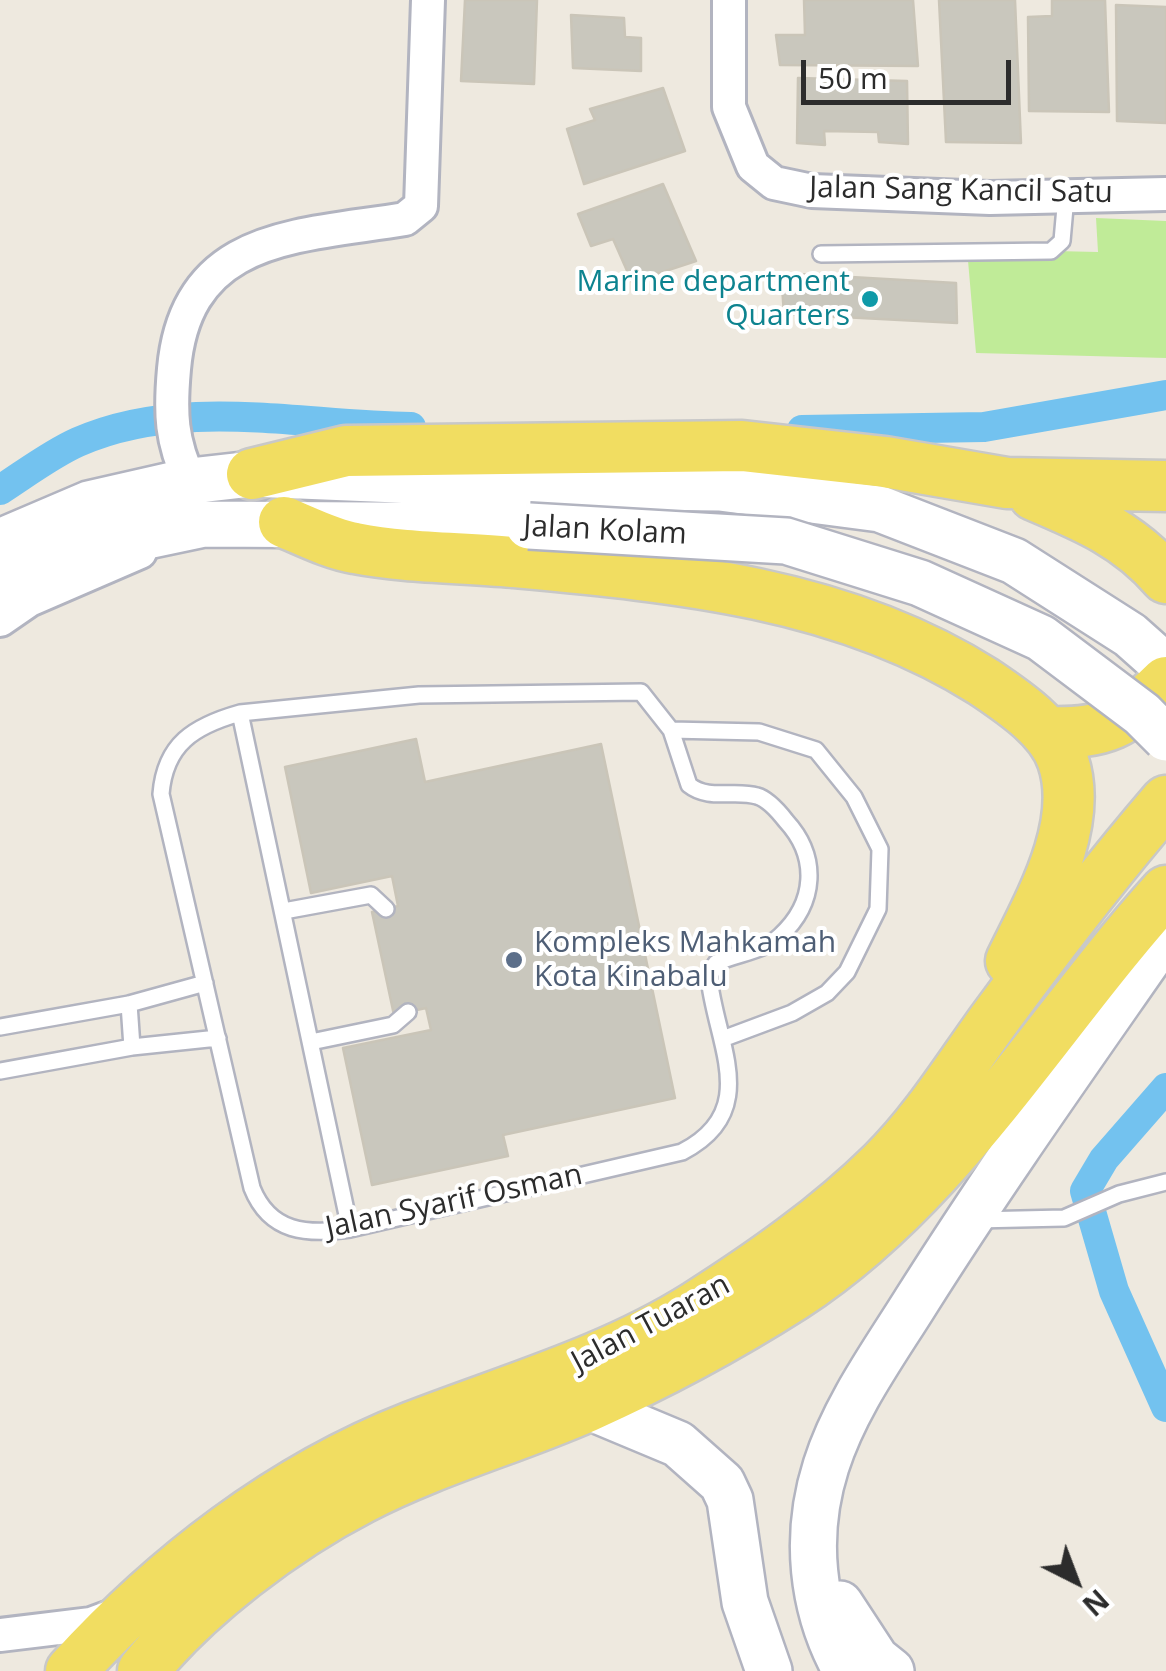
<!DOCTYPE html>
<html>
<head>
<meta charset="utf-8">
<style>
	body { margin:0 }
	#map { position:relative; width:1166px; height:1671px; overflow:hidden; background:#eee9df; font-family:"Open Sans",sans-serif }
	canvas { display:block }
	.north { position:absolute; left:1026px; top:1531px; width:100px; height:100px; -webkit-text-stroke:8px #fff; paint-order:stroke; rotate:138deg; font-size:28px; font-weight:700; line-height:40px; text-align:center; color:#2c2c2c }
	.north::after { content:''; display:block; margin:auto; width:35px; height:45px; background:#2c2c2c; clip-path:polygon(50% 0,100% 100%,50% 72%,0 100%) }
	.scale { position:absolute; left:801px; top:60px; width:210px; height:45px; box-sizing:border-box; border:5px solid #2c2c2c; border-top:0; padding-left:12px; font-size:30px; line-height:35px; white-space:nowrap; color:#2c2c2c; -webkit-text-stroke:8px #fff; paint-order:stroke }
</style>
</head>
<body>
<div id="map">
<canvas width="1166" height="1671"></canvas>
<div class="north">N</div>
<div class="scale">50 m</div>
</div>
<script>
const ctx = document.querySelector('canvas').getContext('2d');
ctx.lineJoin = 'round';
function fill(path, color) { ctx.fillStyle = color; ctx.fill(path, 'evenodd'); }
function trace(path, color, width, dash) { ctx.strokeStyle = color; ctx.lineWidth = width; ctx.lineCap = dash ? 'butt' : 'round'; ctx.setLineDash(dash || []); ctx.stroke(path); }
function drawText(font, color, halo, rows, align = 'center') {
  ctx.font = font + ' "Open Sans",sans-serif'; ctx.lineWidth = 8; ctx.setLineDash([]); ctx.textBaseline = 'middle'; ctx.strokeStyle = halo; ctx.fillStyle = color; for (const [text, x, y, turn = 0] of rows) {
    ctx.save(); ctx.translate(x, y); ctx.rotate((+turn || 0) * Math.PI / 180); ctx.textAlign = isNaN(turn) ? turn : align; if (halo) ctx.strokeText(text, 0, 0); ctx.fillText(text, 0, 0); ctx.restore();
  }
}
fill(new Path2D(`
	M1096 218 1166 221V358L976 353 967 249 1098 252Z`), '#c0eb98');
trace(new Path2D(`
	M802 430 984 427 1166 395
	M0 490C25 474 51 454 78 442 182 396 302 426 411 427
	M1166 1088 1104 1159 1085 1191 1114 1291 1166 1407`), '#73c2ef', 30);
const building = new Path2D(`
	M465 0H537L534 84 461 81Z
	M804 0H913L918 66 780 65 776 35H805Z
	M939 0H1015L1021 143 946 142Z
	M1052 0H1105L1109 112 1029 111 1028 17 1052 16Z
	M1116 5 1166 7V123L1117 121Z
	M571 15 624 18 625 37 641 38V71L573 68Z
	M798 78 907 81 908 144 879 142 878 132 824 131 825 145 797 143Z
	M663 88 685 151 584 184 567 129 595 120 590 109Z
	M663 184 696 261 632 282 613 239 591 246 578 214Z
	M781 273 956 283 957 323 784 314Z
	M416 739 425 782 601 744 675 1098 503 1135 508 1156 372 1185 343 1048 431 1030 426 1008 394 1015 372 912 398 906 392 876 311 893 285 767Z`);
fill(building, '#c9c7bd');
trace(building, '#cac5b8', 2.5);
const service = new Path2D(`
	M821 254 1051 251 1062 241 1066 196
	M641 692 671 730 689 785C709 801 735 789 757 796 768 799 779 812 786 821 819 857 816 903 780 936 763 952 737 953 716 963L709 978C716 1044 762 1111 682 1152L350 1229C307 1235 270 1233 252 1188L161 794C165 744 194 726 240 713L419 695Z
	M240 713 350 1229
	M671 730 759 732 816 750 854 797 880 849 878 909 847 972 827 993 792 1013 725 1038
	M284 911 371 895 386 909
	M129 1004 132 1047
	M0 1027 129 1004 205 983
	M311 1042 393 1025 408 1012
	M0 1071 132 1047 218 1038
	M976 1220 1064 1218 1119 1194 1166 1182`);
const minor = new Path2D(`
	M729 0V107L753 166 774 183 812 191 990 198 1166 194
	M190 481C171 441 170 413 174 369 186 233 297 237 405 219L421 206 428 0
	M0 620 29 600 140 552
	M0 1635 91 1624 118 1614`);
const secondary = new Path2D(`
	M0 542 89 504 190 481 252 474 544 486 720 488 880 509 1014 561 1130 635 1166 667
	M0 584 71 552 204 524 529 526
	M587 1406 678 1444 722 1483 730 1500 745 1602 769 1671
	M840 1604 876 1659 891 1671
	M846 1671C811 1609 804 1535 826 1466 845 1406 884 1353 917 1300 994 1178 1078 1060 1160 942L1166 926`);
const primary = new Path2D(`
	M252 474 346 451 742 446 885 462 1007 483 1166 486
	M1034 495C1086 517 1129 535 1166 578
	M284 522C306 531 331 544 355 548 406 558 461 557 513 562 676 577 842 592 984 682 1012 701 1052 727 1063 761 1085 826 1038 905 1011 961
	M1046 732C1107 734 1123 724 1166 682
	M71 1671C165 1568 281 1478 412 1427 507 1390 610 1361 697 1306 763 1264 827 1219 883 1164 925 1123 959 1068 993 1021 1049 945 1105 872 1166 801
	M143 1671C196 1605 286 1537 362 1498 433 1461 513 1439 586 1407 658 1375 727 1338 793 1296 949 1195 1044 1026 1166 891`);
trace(service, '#b2b4c0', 20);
trace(minor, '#b2b4c0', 38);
trace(secondary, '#b2b4c0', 50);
trace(primary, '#c8c8c8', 55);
trace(service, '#fff', 15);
trace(minor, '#fff', 32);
trace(secondary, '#fff', 45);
trace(primary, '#f1dd61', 50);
const secondaryBridge = new Path2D(`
	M529 526 786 541 920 583 1041 638 1142 714 1166 738`);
trace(secondaryBridge, '#b2b4c0', 50, []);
trace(secondaryBridge, '#fff', 45);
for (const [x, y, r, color] of [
	[870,299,10,"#0f9aa8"],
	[514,960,10,"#5c6f8a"]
]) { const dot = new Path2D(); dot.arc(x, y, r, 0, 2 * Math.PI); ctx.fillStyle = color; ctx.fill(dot); trace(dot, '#fff', 4); }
drawText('30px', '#2c2c2c', '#fff', [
	["Jalan Sang Kancil Satu",961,191,1],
	["Jalan Kolam",605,531,3],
	["Jalan Syarif Osman",454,1202,-12],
	["Jalan Tuaran",651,1324,-28]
]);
drawText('30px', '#0d838f', '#fff', [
	["Marine department",850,282],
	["Quarters",850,316]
], 'right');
drawText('30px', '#4e5e75', '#fff', [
	["Kompleks Mahkamah",534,943],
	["Kota Kinabalu",534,977]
], 'left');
</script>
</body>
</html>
